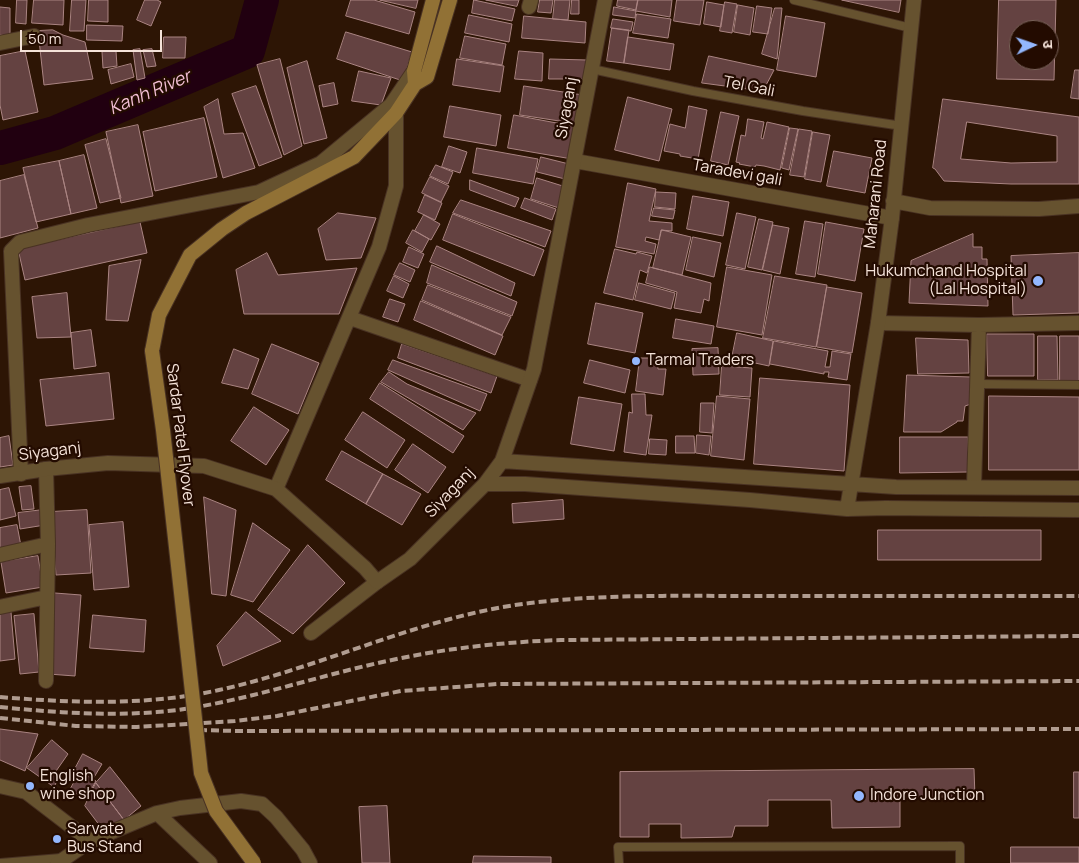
<!DOCTYPE html>
<html>
<head>
<meta charset="utf-8">
<style>
	body { margin:0 }
	#map { position:relative; width:1079px; height:863px; overflow:hidden; background:#2d1505; font-family:Manrope,"Noto Sans Devanagari",sans-serif }
	canvas { display:block }
	.north { position:absolute; left:1009px; top:20px; width:50px; height:50px; box-sizing:border-box; background:#230b00; border:1px solid #776157; border-radius:50%; rotate:87deg; font-size:14px; font-weight:700; line-height:20px; text-align:center; color:#f5e3d9 }
	.north::after { content:''; display:block; margin:auto; width:18px; height:22px; background:#93b7fd; clip-path:polygon(50% 0,100% 100%,50% 72%,0 100%) }
	.scale { position:absolute; left:20px; top:30px; width:142px; height:22px; box-sizing:border-box; border:2px solid #f5e3d9; border-top:0; padding-left:6px; font-size:15px; line-height:18px; white-space:nowrap; color:#f5e3d9; -webkit-text-stroke:4px #230b00; paint-order:stroke }
</style>
</head>
<body>
<div id="map">
<canvas width="1079" height="863"></canvas>
<div class="north">उ</div>
<div class="scale">50 m</div>
</div>
<script>
const ctx = document.querySelector('canvas').getContext('2d');
ctx.lineJoin = 'round';
function trace(path, color, width, dash) { ctx.strokeStyle = color; ctx.lineWidth = width; ctx.lineCap = dash ? 'butt' : 'round'; ctx.setLineDash(dash || []); ctx.stroke(path); }
function fill(path, color) { ctx.fillStyle = color; ctx.fill(path, 'evenodd'); }
function drawText(font, color, halo, rows, align = 'center') {
  ctx.font = font + ' Manrope,sans-serif'; ctx.lineWidth = 4.5; ctx.setLineDash([]); ctx.textBaseline = 'middle'; ctx.strokeStyle = halo; ctx.fillStyle = color; for (const [text, x, y, turn = 0] of rows) {
    ctx.save(); ctx.translate(x, y); ctx.rotate((+turn || 0) * Math.PI / 180); ctx.textAlign = isNaN(turn) ? turn : align; if (halo) ctx.strokeText(text, 0, 0); ctx.fillText(text, 0, 0); ctx.restore();
  }
}
trace(new Path2D(`
	M0 148 55 133 248 51 262 0`), '#210010', 34);
const building = new Path2D(`
	M17 0H27L26 24 16 23Z
	M34 0H64L63 25 32 23Z
	M72 0H86L84 31H70Z
	M89 0H108V22L88 21Z
	M145 0H157L161 2 151 26 137 20Z
	M351 0H374L415 12 409 34 346 16Z
	M380 0H418L416 8Z
	M474 0 515 9 512 21 472 13Z
	M486 0H519L517 6Z
	M540 0H553L551 13 538 12Z
	M555 0H570L568 20 553 19Z
	M572 0H579V14H571Z
	M618 0H638L636 10 617 6Z
	M638 0H672L670 17 636 11Z
	M677 0H704L700 25 674 21Z
	M842 0H901L899 12Z
	M999 0H1056L1054 80 997 79ZM1019 30H1049V60H1019Z
	M707 2 724 5 721 27 704 24Z
	M725 2 737 4 732 33 720 31Z
	M738 5 754 8 750 35 734 32Z
	M757 6 772 8 768 34 753 32Z
	M0 7 10 8V36L0 35Z
	M614 7 636 11 635 18 613 15Z
	M775 8H782L777 59 762 54Z
	M637 14 671 19 668 38 633 33Z
	M469 15 512 24 509 42 465 33Z
	M524 16 586 22 585 43 522 38Z
	M786 16 825 23 816 77 777 70Z
	M613 19 633 22 631 31 611 28Z
	M87 25 123 26 122 41 87 40Z
	M612 28 629 30 624 63 607 61Z
	M53 30 63 35 85 42 93 79 44 85 38 31Z
	M346 32 412 52 403 81 337 59Z
	M465 36 506 44 502 65 460 58Z
	M164 37H186L185 58H163Z
	M628 37 674 44 670 70 624 63Z
	M140 49 145 78 137 80 133 50Z
	M152 49 156 66 147 67 143 50Z
	M25 51 38 112 3 120 0 105V56Z
	M116 51 117 66 103 68 102 52Z
	M519 51 543 53 542 81 515 79Z
	M709 56 774 70 763 91 702 83Z
	M280 59 302 146 284 155 257 65Z
	M457 59 504 66 500 92 453 85Z
	M550 59 587 60V79H549Z
	M307 61 327 138 304 144 287 68Z
	M131 64 134 77 111 84 108 70Z
	M1075 70H1079V99L1071 98Z
	M359 71 391 78 381 105 352 101Z
	M334 83 338 104 323 107 319 86Z
	M256 86 282 157 259 166 232 94Z
	M524 86 583 95 579 124 520 115Z
	M628 97 672 109 659 161 615 150Z
	M218 99 224 134 243 133 255 168 223 178 204 107Z
	M943 99 1079 117V184H1011L944 181 935 169 933 168ZM967 122 1057 136V162L1011 163 961 159Z
	M450 106 501 115 496 146 444 137Z
	M689 106 707 110 698 159 680 156V154L664 151 670 124 685 128Z
	M721 112 739 116 728 165 711 161Z
	M514 115 578 127 572 159 508 148Z
	M204 118 217 177 155 191 143 132Z
	M748 119 764 122 761 138 763 139 767 122 789 127 780 170 764 166 756 165 755 167 739 164 740 163 736 162 741 135 745 136Z
	M138 125 153 196 121 203 106 132Z
	M790 128 798 129 789 170 782 168Z
	M799 129 812 131 804 177 790 175Z
	M813 132 830 135 821 182 805 179Z
	M106 139 121 198 100 203 85 145Z
	M449 146 467 152 460 173 442 167Z
	M477 148 538 159 533 184 473 173Z
	M834 151 872 158 865 193 827 186Z
	M84 155 97 208 71 214 59 161Z
	M541 157 573 165 569 180 537 172Z
	M59 161 71 214 36 222 23 168Z
	M436 165 453 172 448 184 430 176Z
	M24 175 38 228 0 238V181Z
	M430 177 449 186 441 202 422 193Z
	M537 178 566 187 559 208 531 199Z
	M470 180 519 198 515 207 470 190Z
	M628 183 656 189 649 221 672 223V231L661 230 659 240 646 237 645 241 656 244 654 254 616 247Z
	M656 192 676 193 675 209 655 207Z
	M425 195 442 203 435 220 418 212Z
	M693 196 729 202 723 236 687 229Z
	M525 198 556 209 552 220 521 208Z
	M461 200 551 231 545 247 453 213Z
	M654 208 675 210 673 219 652 216Z
	M338 213 376 218 361 258 326 260 318 229Z
	M737 213 756 217 745 269 726 265Z
	M453 214 544 250 534 276 443 240Z
	M424 215 440 224 431 240 415 231Z
	M759 219 773 222 762 270 748 267Z
	M805 221 823 224 815 277 796 274Z
	M140 222 147 253 25 280 18 249Z
	M826 222 864 229 855 281 818 274Z
	M773 225 789 228 780 274 763 270Z
	M413 230 429 239 422 252 406 243Z
	M662 230 691 237 682 275 653 268Z
	M973 234V247H982V259H987L988 306 909 303 911 261Z
	M693 237 721 243 714 277 686 270Z
	M437 246 515 283 511 296 430 262Z
	M409 247 424 254 418 268 403 262Z
	M615 249 636 254 637 252 652 256 647 273 640 270 633 300 604 293Z
	M267 253 278 275 357 268 339 314H244L236 270Z
	M1079 253V313L1013 315 1011 256Z
	M141 260 128 321 106 320 109 266Z
	M400 263 415 270 410 282 394 275Z
	M432 265 517 302 512 316 427 283Z
	M650 267 711 283 709 301 704 299 701 313 674 308 677 292 646 283Z
	M727 267 772 275 762 335 717 327Z
	M394 276 409 284 403 298 387 291Z
	M775 276 827 285 816 347 763 338Z
	M639 283 675 293 671 309 635 300Z
	M428 285 511 317 502 335 422 300Z
	M827 287 862 293 852 353 817 347Z
	M67 293 71 337 37 338 32 297Z
	M390 299 405 304 398 322 383 317Z
	M421 301 503 336 495 355 414 320Z
	M596 303 643 313 635 353 588 344Z
	M676 319 714 326 711 344 673 338Z
	M91 330 96 366 74 369 71 333Z
	M737 333 773 341 769 366 732 358Z
	M987 334H1034V376H988Z
	M1038 336H1057L1058 380H1038Z
	M1060 336H1079V381H1060Z
	M916 338 968 340 969 373 918 374Z
	M774 341 828 351 825 367H830L832 351 851 354 847 380 828 377 829 372H824V374L770 364Z
	M272 344 319 363 298 414 252 394Z
	M402 344 497 376 491 393 398 358Z
	M718 348 719 374 693 375 692 349Z
	M234 349 259 359 248 389 222 383Z
	M640 358H657L658 369H666L663 395 636 391Z
	M393 360 487 394 480 411 388 370Z
	M590 360 630 370 625 393 584 383Z
	M722 366 752 368 750 397 720 395Z
	M389 372 407 384 476 413 463 430 381 382Z
	M109 373 114 419 46 426 40 380Z
	M907 375 971 377V404L965 406 963 421H957V422L941 432H904Z
	M760 378 850 385 844 471 754 464Z
	M380 383 464 436 453 453 370 399Z
	M632 394H645L646 415H652L646 455 624 452 629 412 632 413Z
	M717 396 750 399 744 460 711 456Z
	M989 396 1079 397V470H989Z
	M579 397 622 404 614 451 571 444Z
	M701 403H714L712 433 700 432Z
	M254 407 289 430 266 465 231 441Z
	M363 412 405 440 387 468 345 440Z
	M697 435 711 436 709 455 696 453Z
	M9 436 13 465 0 467V438Z
	M676 436H694L695 453H676Z
	M900 437H968V472L900 473Z
	M650 439 667 440 666 455 649 454Z
	M413 444 446 467 428 493 395 470Z
	M342 451 383 474 366 504 326 480Z
	M383 474 421 494 402 525 366 504Z
	M31 486 34 509 22 510 19 487Z
	M9 488 16 516 0 520V490Z
	M204 497 236 510 226 596 212 594Z
	M563 500 564 519 513 523 512 504Z
	M43 510 45 525 20 529 18 513Z
	M87 510 91 573 56 575 51 512Z
	M123 522 129 587 94 590 89 525Z
	M253 523 290 550 253 602 231 595Z
	M17 525 21 546 0 551V528Z
	M878 530H1041V560H878Z
	M308 545 345 583 293 634 258 610Z
	M38 556 43 587 6 593 1 562Z
	M55 593 81 595 75 676 48 674Z
	M11 612 15 659 0 661V613Z
	M246 612 281 641 223 666 217 646Z
	M34 614 39 672 20 674 14 616Z
	M93 615 146 620 144 652 90 648Z
	M0 729 38 734 25 771 0 760Z
	M52 740 68 754 54 774 59 777 54 787 27 768Z
	M83 754 102 764 93 779 75 769Z
	M110 767 141 806 124 820 96 783Z
	M974 769 975 797H900V827L832 828 831 800H768V826H735L732 837 681 838V824H649V837H620V772Z
	M80 772 96 781 86 799 70 790Z
	M1074 772H1079V818H1074Z
	M96 783 124 820 106 834 85 806Z
	M387 806 390 863H362L359 807Z
	M1011 847H1079V863H1011Z
	M474 856 551 857V863H473Z`);
fill(building, '#644241');
trace(building, '#aa8482', 1);
const service = new Path2D(`
	M794 0 911 28
	M592 69 693 91 803 111 902 126
	M977 384 1079 385
	M0 863 61 858
	M619 863 618 847 960 846V863`);
const minor = new Path2D(`
	M529 7 531 0
	M0 43 34 36
	M575 161 892 218
	M350 318 530 380
	M878 323 979 325 1079 323
	M46 469 48 544 46 681
	M21 474 11 251 20 242 88 225 259 192 321 163 391 105 414 71
	M974 486 979 325
	M276 489 379 247 396 186V113
	M0 555 48 544
	M0 607 47 597
	M311 633 377 582`);
const tertiary = new Path2D(`
	M893 201 930 208 1039 209 1079 206
	M502 461 896 487 1079 488
	M0 476 46 469 108 463 204 466 276 489 365 568 377 582 410 559 485 484 502 461 534 369 605 0
	M485 484H525L750 500 847 509 886 508 1079 510
	M847 509 878 323 892 218 914 0
	M0 786 26 792 90 841
	M157 813 210 863
	M58 863 90 841 157 813 180 808 241 801 262 804 276 817 303 850 310 863`);
const secondary = new Path2D(`
	M415 84 427 77 450 0
	M152 351 159 315 190 255 222 229 246 213 354 157 396 113 415 84 414 71 433 0`);
trace(service, '#493223', 10);
trace(minor, '#493223', 16);
trace(tertiary, '#493223', 16);
trace(secondary, '#493223', 16);
trace(service, '#66522f', 8);
trace(minor, '#66522f', 14);
trace(tertiary, '#66522f', 14);
trace(secondary, '#917135', 14);
trace(new Path2D(`
	M0 697C73 703 147 706 219 690 324 667 422 616 530 603 605 594 680 596 755 596 863 596 971 596 1079 596
	M0 707C59 713 119 717 178 710 250 700 320 675 392 660 448 648 504 642 561 640L1079 636
	M0 718 76 726 137 727 235 721 277 716 401 691 498 684 1079 681
	M199 730 236 731 1079 729`), '#b09c90', 4, [8, 4]);
const secondaryBridge = new Path2D(`
	M152 351 163 430 201 773 216 811 254 863`);
trace(secondaryBridge, '#493223', 16, []);
trace(secondaryBridge, '#917135', 14);
for (const [x, y, r, color] of [
	[1038,281,6,"#93b7fd"],
	[636,361,5,"#93b7fd"],
	[30,786,5,"#93b7fd"],
	[859,796,6,"#93b7fd"],
	[57,839,5,"#93b7fd"]
]) { const dot = new Path2D(); dot.arc(x, y, r, 0, 2 * Math.PI); ctx.fillStyle = color; ctx.fill(dot); trace(dot, '#230b00', 2); }
drawText('16px', '#f5e3d9', '#230b00', [
	["Tel Gali",749,87,11],
	["Siyaganj",567,108,-80],
	["Taradevi gali",737,173,10],
	["Maharani Road",876,194,-84],
	["Sardar Patel Flyover",180,435,83],
	["Siyaganj",50,452,-7],
	["Siyaganj",450,493,-46]
]);
drawText('16px', '#f5e3d9', '#230b00', [
	["Hukumchand Hospital",1027,272,"right"],
	["(Lal Hospital)",1027,290,"right"],
	["Tarmal Traders",646,361],
	["English",40,777],
	["wine shop",40,795],
	["Indore Junction",870,796],
	["Sarvate",67,830],
	["Bus Stand",67,848]
], 'left');
drawText('italic 18px', '#f2bfd4', '#230b00', [
	["Kanh River",150,93,-23]
]);
</script>
</body>
</html>
